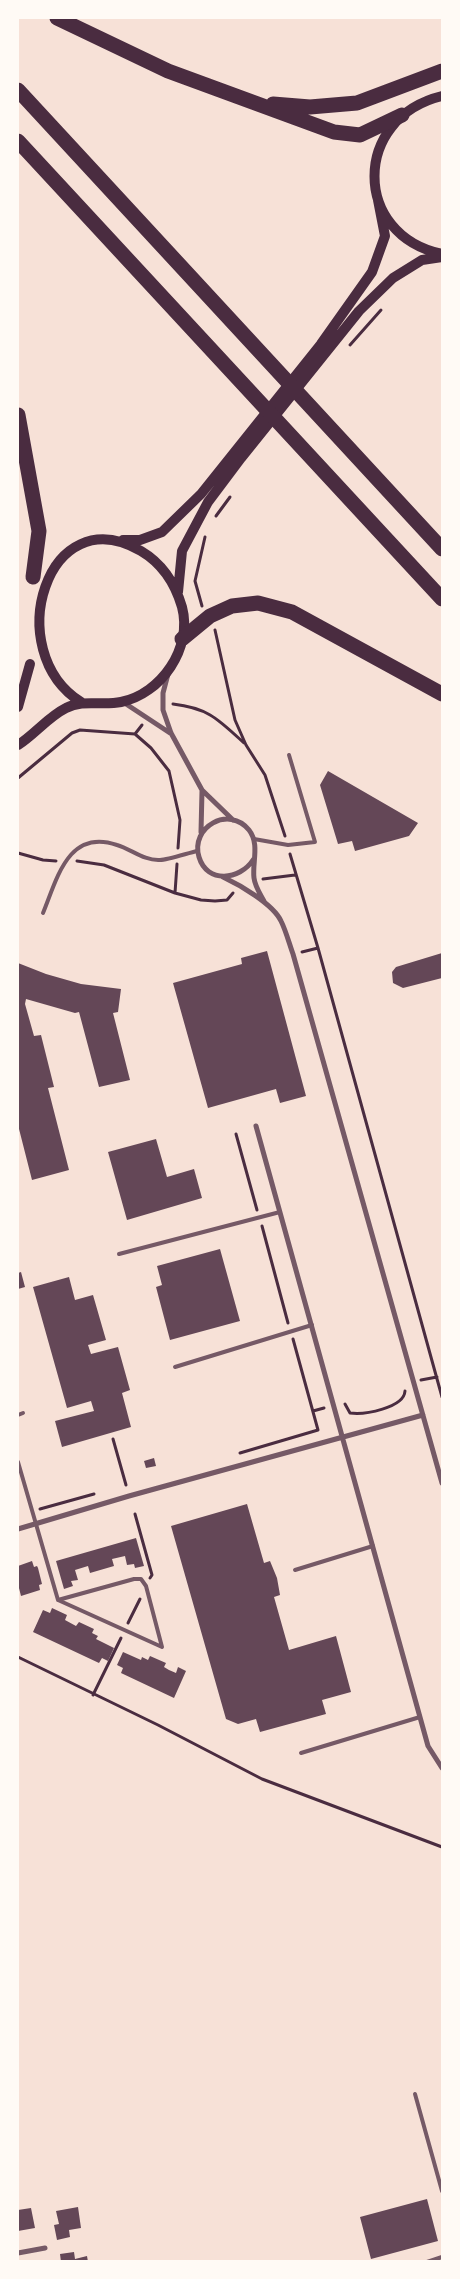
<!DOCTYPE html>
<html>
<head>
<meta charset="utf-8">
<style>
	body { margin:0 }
	#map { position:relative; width:460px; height:2279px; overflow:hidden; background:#f7e1d7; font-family:"DejaVu Sans",sans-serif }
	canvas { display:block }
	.frame { position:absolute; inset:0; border:19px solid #fffaf5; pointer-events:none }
</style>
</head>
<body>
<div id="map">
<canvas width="460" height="2279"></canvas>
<div class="frame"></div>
</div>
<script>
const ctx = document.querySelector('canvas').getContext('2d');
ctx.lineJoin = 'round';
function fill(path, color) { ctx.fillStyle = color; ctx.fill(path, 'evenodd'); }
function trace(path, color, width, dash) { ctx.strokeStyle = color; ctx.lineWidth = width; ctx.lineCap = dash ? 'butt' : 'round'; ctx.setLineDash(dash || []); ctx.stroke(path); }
fill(new Path2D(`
	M328 771 418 823 409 836 355 851 352 841 338 844 320 785Z
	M267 951 306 1096 280 1103 276 1089 208 1108 173 983 242 964 241 958Z
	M442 953V978L403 988 393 983 392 972 396 967Z
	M18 963 46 974 81 984 121 989 118 1012 113 1013 130 1080 99 1087 79 1012 75 1013 26 999 25 1004 34 1036 41 1035 54 1087 48 1088 69 1170 32 1180 18 1125Z
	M156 1139 167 1177 194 1169 202 1198 127 1220 108 1152Z
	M220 1249 240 1321 170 1340 156 1287 162 1285 157 1266Z
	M21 1272 25 1287 18 1289V1273Z
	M69 1277 75 1300 93 1295 106 1340 88 1345 91 1354 118 1347 130 1390 122 1393 131 1427 62 1447 55 1421 94 1411 91 1401 67 1408 33 1287Z
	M154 1458 156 1466 146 1468 144 1461Z
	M247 1504 264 1563 270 1561 277 1578 280 1595 274 1597 289 1650 336 1636 351 1692 322 1700 326 1714 260 1732 256 1719 238 1724 226 1719 171 1526Z
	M136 1538 144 1566 135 1568 134 1564 127 1565 125 1556 112 1559 114 1566 90 1573 88 1566 75 1570 78 1580 71 1581 73 1586 64 1589 56 1561Z
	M32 1561 34 1567 37 1566 38 1568 42 1584 39 1585 40 1590 21 1596 18 1584V1566Z
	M52 1608 67 1615 65 1620 76 1626 79 1622 94 1629 92 1633 98 1636 96 1639 114 1648 108 1661 102 1658 99 1663 33 1632 43 1610 50 1613Z
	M123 1652 141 1660 142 1657 148 1660 150 1656 166 1663 164 1667 169 1670 176 1673 178 1667 186 1671 174 1698 121 1673 123 1668 117 1665Z
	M427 2199 438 2241 371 2259 360 2217Z
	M78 2207 81 2228 69 2230 70 2237 57 2240 54 2225 59 2224 56 2211Z
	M31 2208 35 2228 18 2231V2210Z
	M74 2252 75 2259 87 2256 88 2262H61L60 2254Z`), '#644757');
trace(new Path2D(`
	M350 345 381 310
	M216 516 230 497
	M202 606 195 581 205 537
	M215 630 235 720 246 745 265 775 285 836
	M173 704C208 708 218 719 244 743
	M135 734 151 748 169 771 180 820 178 848
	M18 778 72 733 80 730 135 734 142 725
	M18 853 43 860 56 861
	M290 854 318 948 302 952
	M77 861 104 865 175 893
	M177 864 175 893 201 900 215 901 227 900 233 893
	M263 879 295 875
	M318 948 442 1397
	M236 1134 257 1210
	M262 1226 288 1323
	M421 1380 437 1377
	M345 1404 350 1413C364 1415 404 1408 405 1391
	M313 1411 324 1408
	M113 1439 126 1485
	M240 1453 318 1430 293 1339
	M40 1509 94 1494
	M135 1514 152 1575 150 1578
	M128 1623 140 1599
	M18 1657 158 1725 262 1779 442 1847
	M93 1695 121 1638`), '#4a2c40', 3);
trace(new Path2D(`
	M254 839 288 845 315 842 289 755
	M43 913C57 879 68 828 117 845 131 849 144 861 160 860 168 860 188 853 197 851
	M119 1254 280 1212
	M175 1367 312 1325
	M18 1415 23 1413
	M18 1462 58 1600 162 1647 146 1586 141 1579H134L58 1600
	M295 1570 373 1546
	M301 1753 420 1717
	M415 2094 442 2191
	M427 2262 442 2257`), '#755966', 4);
trace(new Path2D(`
	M168 674 163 693V710L171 733 202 790 233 820
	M123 702 170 733
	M201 832 202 791
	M253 860C240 880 207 884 199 857 190 827 229 805 249 830 260 844 252 863 254 878 255 887 261 895 265 903
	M223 877C240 885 273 904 281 921 286 931 289 943 293 954L442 1483
	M256 1126 428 1746 442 1768
	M18 1529 129 1496 423 1415
	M18 2253 45 2248`), '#755966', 5);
trace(new Path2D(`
	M442 96C352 118 352 235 442 254
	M123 540H140L162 532 201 494 321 344 372 272 385 236 378 200
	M178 592 182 551 208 502 241 458 359 311 393 278 422 260 442 257
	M18 707 30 664
	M18 745C35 734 48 717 66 708 83 699 102 706 121 702 161 694 193 648 182 607 175 583 163 564 141 551 47 496 0 651 81 702`), '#4a2c40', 10);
trace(new Path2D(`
	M57 18 168 71 334 132 360 135 402 115
	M18 90 442 549
	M273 104 310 107 357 103 442 71
	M18 141 442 599
	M18 415 39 531 33 577
	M182 639 210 616 232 606 258 603 292 612 442 694`), '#4a2c40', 15);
</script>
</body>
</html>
